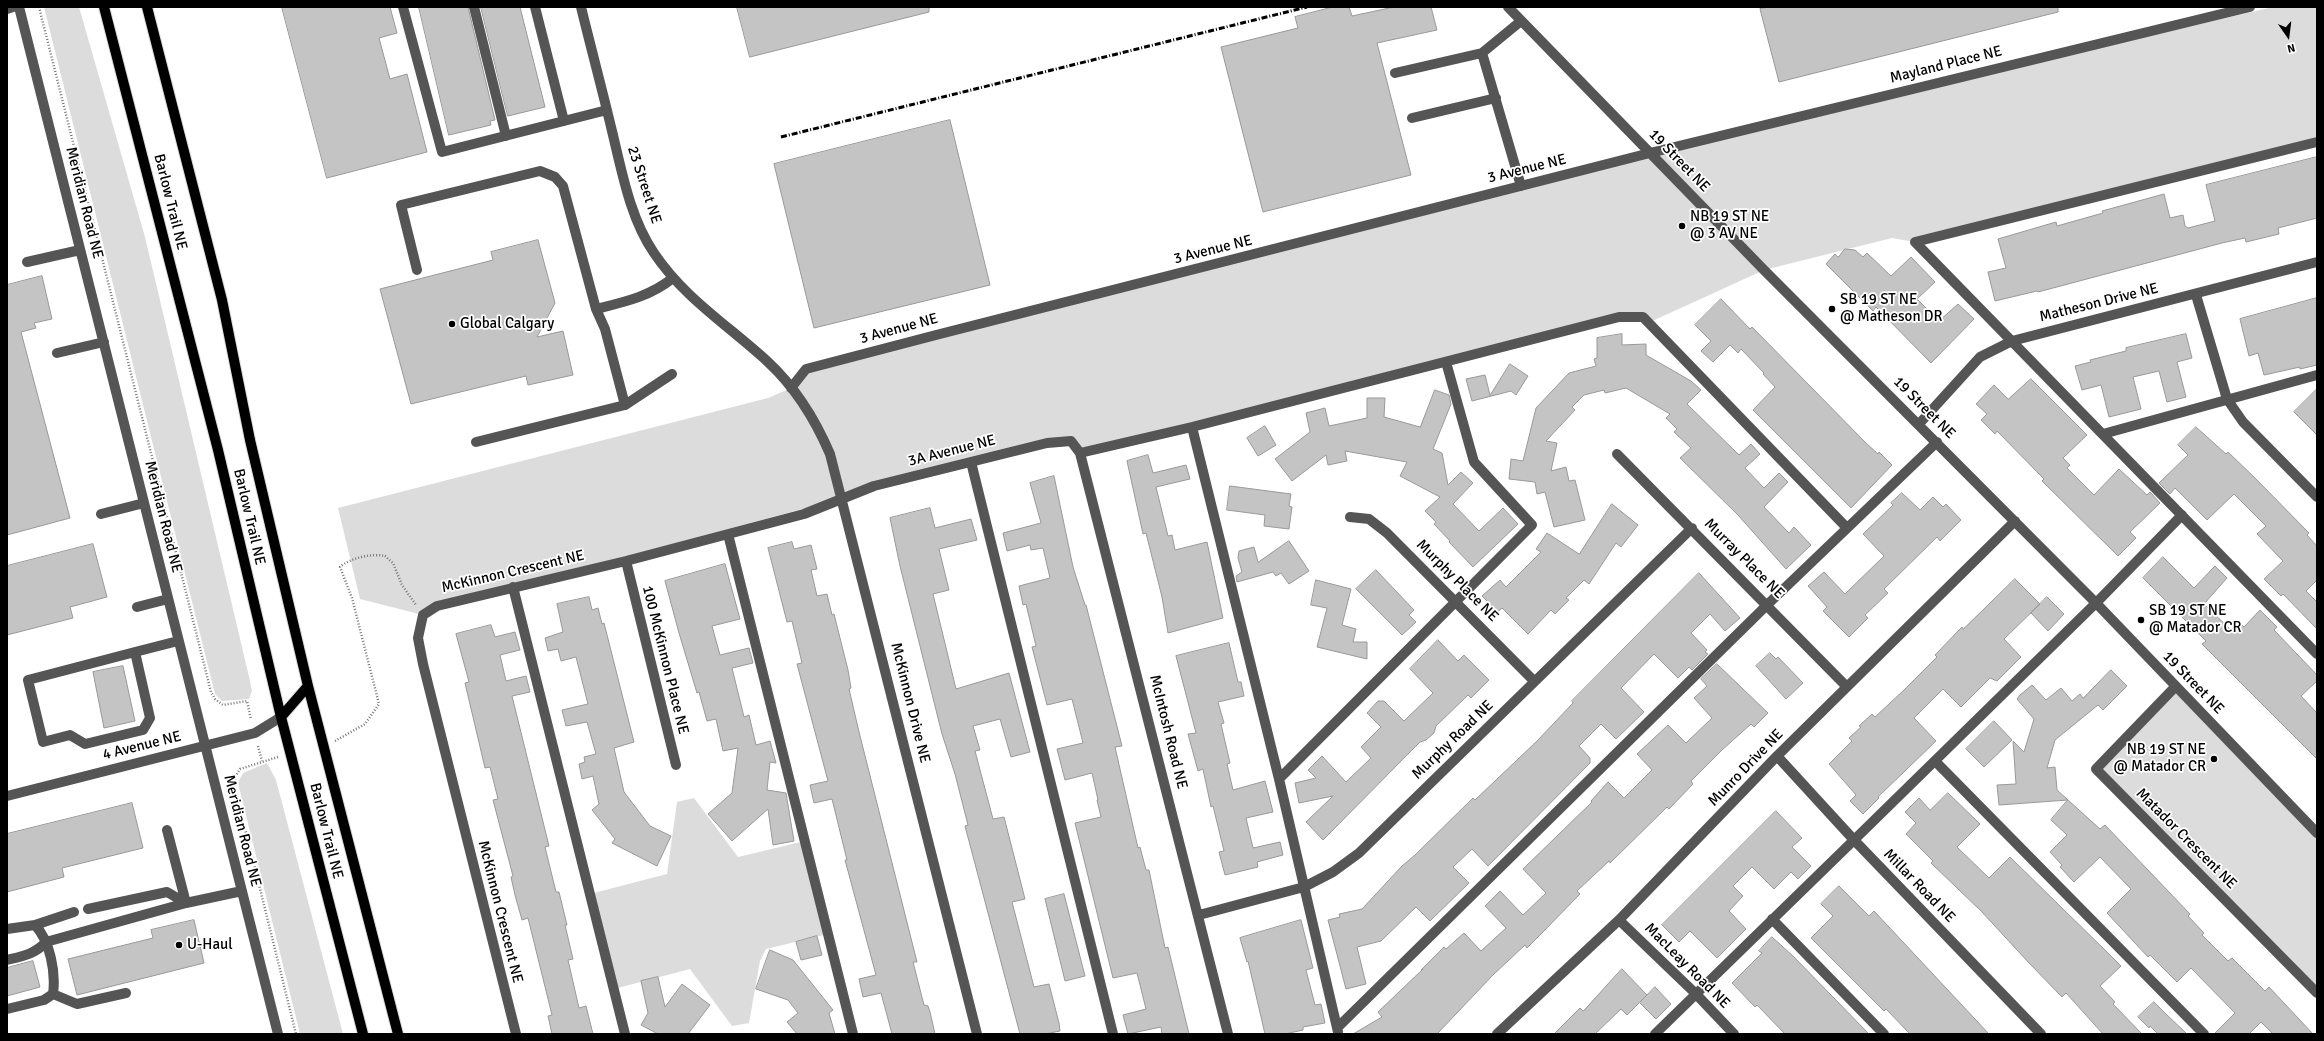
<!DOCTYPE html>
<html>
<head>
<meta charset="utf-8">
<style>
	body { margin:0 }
	#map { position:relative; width:2324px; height:1041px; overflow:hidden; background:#fff; font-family:Signika,sans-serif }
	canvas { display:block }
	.frame { position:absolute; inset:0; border:8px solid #000; pointer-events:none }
	.north { position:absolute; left:2268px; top:16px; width:40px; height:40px; -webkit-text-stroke:3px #fff; paint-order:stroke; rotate:166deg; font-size:11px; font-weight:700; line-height:16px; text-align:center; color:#000 }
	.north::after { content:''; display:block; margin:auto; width:14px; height:18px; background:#000; clip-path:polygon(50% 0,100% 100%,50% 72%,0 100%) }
</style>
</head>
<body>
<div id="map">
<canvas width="2324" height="1041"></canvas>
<div class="frame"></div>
<div class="north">N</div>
</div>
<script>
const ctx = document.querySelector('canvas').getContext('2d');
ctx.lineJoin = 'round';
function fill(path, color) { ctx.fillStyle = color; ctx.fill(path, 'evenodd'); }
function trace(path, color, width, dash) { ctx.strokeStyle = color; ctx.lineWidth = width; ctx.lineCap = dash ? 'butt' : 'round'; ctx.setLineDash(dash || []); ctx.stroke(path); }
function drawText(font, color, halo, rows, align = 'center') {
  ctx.font = font + ' Signika,sans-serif'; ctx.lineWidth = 3.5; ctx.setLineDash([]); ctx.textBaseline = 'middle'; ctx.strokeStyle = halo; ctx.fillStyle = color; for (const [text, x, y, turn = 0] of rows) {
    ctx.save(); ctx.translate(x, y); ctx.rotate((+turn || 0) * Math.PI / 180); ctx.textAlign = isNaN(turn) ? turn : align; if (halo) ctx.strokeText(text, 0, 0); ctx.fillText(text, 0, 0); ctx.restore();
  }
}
fill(new Path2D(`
	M44 7H79L145 237 250 681 252 691 249 699 222 701 215 694Z
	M2273 7H2317V142L1915 242 1892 238 1764 270 1648 323 1619 317 1080 453 1071 441 1047 443 513 587 423 615 360 599 338 508 768 398 791 388 806 369 1650 153Z
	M2175 687 2317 833V993L2096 769Z
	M267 763 276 780 343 1034H300L238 783 243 773Z
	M694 798 738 857 805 841 828 934 766 949 760 961 749 1023 732 1026 690 969 614 989 590 894 667 874 677 802Z`), '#dcdcdc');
const building = new Path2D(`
	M282 7H390L397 33 379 38 390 79 407 74 427 152 327 178Z
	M419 7H468L495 120 490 121 491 125 449 135Z
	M481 7H520L545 107 508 116Z
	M737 7H929V12L750 57Z
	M1333 7H1349L1352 16 1394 7H1431L1437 30 1377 43 1411 175 1263 212 1221 47 1298 28 1295 17Z
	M1770 7H2058V12L1779 82 1760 9Z
	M950 120 990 285 814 328 774 164Z
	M2317 157V218L2278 228 2279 234 2246 242 2245 238 2222 243 2038 292 2037 291 1995 301 1988 272 2006 268 1998 239 2056 222 2057 226 2103 213 2102 211 2164 194 2170 218 2183 215 2185 226 2188 228 2215 221 2206 185Z
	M538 240 555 303 537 337 563 331 573 375 528 385 526 376 411 404 380 289 493 260 491 252Z
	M1845 249 1855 250 1863 257 1867 253 1891 276 1911 257 1935 282 1917 299 1939 321 1958 304 1974 319 1931 363 1876 307 1873 311 1826 264 1835 254 1838 257Z
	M42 276 52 319 34 323 36 328 21 332 70 518 7 535V285Z
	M2317 298V365L2300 369V367L2264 375 2258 353 2249 356 2240 319Z
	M1721 299 1750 329 1752 327 1866 443 1878 454 1879 452 1892 465 1851 508 1753 410 1775 387 1763 374 1764 373 1741 349 1738 353 1730 345 1713 362 1701 351 1711 341 1695 325Z
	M1622 334V345L1646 344V355L1691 381 1701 390 1687 404 1739 455 1751 444 1760 454 1745 468 1764 488 1779 473 1788 482 1764 507 1789 533 1794 527 1811 545 1786 569 1737 514 1680 458 1691 448 1674 432 1677 429 1666 418 1670 414 1626 388 1605 393 1604 390 1584 395 1572 407 1575 410 1546 441 1557 443 1551 471 1566 467 1569 481 1575 480 1585 520 1554 527 1545 492 1537 494 1535 482 1509 479 1511 459 1523 461 1536 408 1569 373 1596 366 1594 359 1597 358V338Z
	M2186 334 2192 358 2177 362 2186 397 2167 402 2159 371 2133 377 2141 409 2109 417 2101 385 2082 390 2075 366 2091 362 2090 360 2126 351V348Z
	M1510 364 1528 376 1516 395 1511 391 1472 401 1466 379 1485 375 1490 395Z
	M2031 379 2087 435 2063 458 2070 465 2067 468 2094 495 2119 469 2147 495 2150 492 2160 503 2130 532 2136 538 2118 556 2042 481 2044 479 1997 431 1995 434 1981 420 1987 414 1976 404 1994 385 2008 399Z
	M2317 389V435L2294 412Z
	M1435 390 1449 395 1451 404 1433 449 1442 453 1448 485 1461 472 1473 483 1453 504 1479 531 1503 508 1518 524 1473 567 1449 542 1450 541 1434 524 1436 522 1425 511 1440 497 1400 476 1407 462 1345 451 1347 461 1328 465 1326 455 1292 481 1275 459 1310 432 1306 413 1325 408 1329 426 1367 418V398H1385L1384 417 1420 427Z
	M1265 426 1276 445 1258 456 1247 438Z
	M2196 427 2226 454 2228 452 2256 479 2309 533 2307 535 2317 546V580L2306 591 2317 602V629L2283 594 2281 596 2264 579 2283 561 2257 534 2266 526 2234 494 2207 520 2175 488 2170 494 2159 483 2188 455 2178 445Z
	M1148 455 1153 473 1186 465 1190 479 1156 487 1168 536 1172 535 1175 550 1207 542 1223 618 1168 633 1162 597 1146 533 1143 534 1127 461Z
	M1054 476 1073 567 1085 605H1086L1122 746 1115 747 1138 848 1140 847 1146 870H1149L1165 948 1168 947 1189 1034H1162L1161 1027 1128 1034 1123 1015 1146 1009 1137 973 1113 978 1075 823 1101 817 1097 800H1098L1092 773 1065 780 1057 749 1083 743 1072 699 1047 705 1032 647 1036 646 1026 604 1023 605 1019 586 1050 578 1043 548 1031 550 1030 545 1007 551 1003 533 1041 523 1030 483Z
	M1230 486 1291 494 1289 506 1292 507 1289 529 1264 526 1265 515 1227 510Z
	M1902 493 1920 510 1933 497 1943 507 1946 504 1961 520 1940 541 1937 537 1884 589 1888 593 1865 615 1868 618 1849 637 1823 611 1827 607 1808 586 1824 572 1845 594 1884 556 1863 534 1893 505 1891 503Z
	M1612 504 1638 525 1621 547 1616 543 1589 584 1584 580 1566 598 1569 600 1555 614 1551 610 1528 634 1502 608 1498 612 1482 596 1500 580 1506 587 1541 552 1536 549 1547 533 1579 554Z
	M930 508 935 528 971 519 977 540 939 549 949 590 933 594 956 689 1009 673 1030 752 1011 757 1000 719 973 726 980 750 975 751 993 819 1004 817 1025 899 1012 902 1034 987 1049 984 1059 1023 1060 1031 1045 1034H1020L965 826 968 825 955 774 942 734 900 566 890 518Z
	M1289 541 1309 571 1289 584 1281 573 1276 576 1273 572 1237 582 1236 576 1242 572 1238 558 1239 551 1254 547 1258 562Z
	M792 542 794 549 811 545 817 569 811 570 817 596 827 594 832 615 834 614 848 670 851 688 849 689 859 732 917 962H913L924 1005 928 1006 930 1012 935 1034H892L881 993 863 997 859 979 876 975 845 860H847L832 799 814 803 810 785 828 781 797 664 802 663 792 621 787 622 768 548Z
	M93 544 107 597 70 607 73 618 7 635V566Z
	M2163 557 2194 588 2215 566 2227 578 2204 604 2233 632 2241 624 2244 627 2260 610 2277 627 2274 630 2317 675V681L2301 696 2317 713V759L2202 644 2206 641 2143 578Z
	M725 564 740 619 712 626 720 655 749 648 753 663 732 668 744 717 749 715 756 745 770 741 776 763 770 762 767 790 786 793 794 841 773 845 768 809 732 841 708 814 732 793 738 748 723 751 716 719 707 721 699 692 697 693 679 633 665 581Z
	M1376 570 1414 610 1409 615 1416 622 1402 635 1356 589Z
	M1699 573 1740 618 1725 631 1710 614 1691 633 1707 650 1705 652 1708 654 1692 670 1689 667 1678 678 1654 654 1621 688 1644 712 1616 739 1601 724 1579 746 1590 758V763L1488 866 1472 849 1453 867 1469 883 1430 921 1416 907 1381 941 1357 947 1366 984 1346 989 1328 920 1340 917 1339 914 1362 909 1402 866 1415 855 1473 798 1475 800 1537 741 1573 703 1572 701Z
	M2015 579 2040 604 2004 639 2021 657 1997 681 1990 678 1961 707 1943 689 1914 718 1936 741 1878 797 1879 798 1863 814 1850 801 1856 795 1829 764 1852 741 1849 738 1861 727 1859 726 1872 714 1875 717 1904 690 1937 657 1935 655 1962 627 1963 629Z
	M1316 580 1351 589 1342 625 1356 629 1353 642H1367V659L1317 647 1327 608 1311 605Z
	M589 597 592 610 598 608 602 624 604 623 634 742 614 748 624 792 650 826 671 836 657 866 612 843 615 839 592 810 599 804 593 776 582 779 579 764 585 762 584 757 596 754 587 722 566 726 562 710 588 704 576 657 561 661 558 649 548 651 545 638 563 632 557 604Z
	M2047 597 2064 614 2048 631 2031 613Z
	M491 625 495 637 515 632 520 650 500 655 506 681 526 676 530 692 512 696 549 846 545 847 556 892H559L567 925H565L573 959 568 960 579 1008 586 1006 593 1034H552L548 1016 552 1015 528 918 522 920 515 895 511 877 513 876 493 800 498 799 490 767 485 768 465 683 469 682 456 634Z
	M1438 640 1458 661 1464 655 1489 680 1471 698 1468 695 1436 726 1434 733 1426 740 1420 742 1409 753 1323 840 1306 822 1333 796 1299 803 1295 783 1316 778 1308 770 1322 756 1346 782 1371 758 1361 747 1381 727 1367 713 1378 701H1384L1404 721 1433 693 1410 669Z
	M1229 643 1238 682H1241L1244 696 1218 702 1224 723 1221 724 1230 763 1227 764 1233 790 1265 781 1273 812 1246 818 1253 848 1280 842 1283 855 1257 862 1258 867 1225 875 1219 852 1224 851 1213 806 1211 807 1203 769 1198 771 1188 734 1196 733 1176 656Z
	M1770 653 1776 659 1778 657 1803 683 1786 699 1756 666Z
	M1717 664 1768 713 1754 727 1751 724 1722 750 1691 781 1693 784 1669 809 1667 807 1610 863 1609 861 1577 891 1580 894 1540 935 1527 948 1525 945 1493 975 1437 1034H1353L1382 1017 1378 1012 1423 969 1421 970 1444 947 1446 949 1464 933 1481 951 1506 928 1485 906 1500 891 1523 915 1546 893 1523 869 1592 802 1591 801 1608 782 1624 798 1652 770 1637 754 1668 725 1686 743 1712 718 1694 698 1707 686 1701 679Z
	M123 666 135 721 104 728 93 672Z
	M2111 670 2127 686 2103 710 2098 705 2055 740 2047 768 2055 767 2057 790 2068 800 1999 805 1997 785 2016 784 2013 741 2024 752 2034 719 2017 699 2020 695 2032 685 2046 700 2061 688 2072 701 2080 694 2083 698Z
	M1994 721 2012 740 1984 767 1966 749Z
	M1948 793 1980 824 1957 847 1989 878 2010 857 2109 954 2121 966 2100 986 2115 1002 2113 1004 2142 1034H2103L2066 993 2062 997 2029 963 1981 911 1931 863 1933 861 1906 834 1916 823 1905 812 1919 798 1930 810Z
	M2068 800 2100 829 2105 825 2190 914 2188 916 2204 933 2202 935 2228 961 2232 958 2265 991 2269 987 2313 1034H2273L2261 1022 2249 1034H2214L2235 1013 2191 968 2177 982 2150 955 2148 957 2107 913 2131 889 2100 857 2074 882 2060 867 2062 865 2050 852 2067 835 2051 820Z
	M132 803 143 848 62 868 64 877 7 892V834Z
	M1776 811 1802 838 1792 847 1811 866 1798 879 1791 872 1774 889 1752 867 1733 886 1743 896 1729 911 1746 929 1717 958 1690 931 1679 942 1662 925Z
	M1839 886 1869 916 1874 911 1989 1034H1910L1886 1009 1884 1011 1811 938 1833 916 1821 904Z
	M1064 894 1085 976 1065 981 1045 899Z
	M194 920 204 963 77 995 68 959 153 938 151 930Z
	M1301 920 1313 968 1306 970 1315 1005 1321 1004 1325 1023 1303 1027V1030L1285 1034H1265L1248 961 1247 962 1240 938Z
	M817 936 822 955 801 960 796 942Z
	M1772 937 1793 956 1869 1034H1785L1757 1005 1755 1007 1732 983 1762 953 1759 951Z
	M770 950 793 960 833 1010 829 1013 835 1034H797L787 1022 798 1013 788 1000 756 989Z
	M33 961 40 987 7 996V968Z
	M1622 969 1647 995 1627 1015 1621 1009 1595 1034H1554L1580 1008 1583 1011Z
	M658 977 665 1007 682 984 710 1005 688 1034H658L641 1025 648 1013 641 981Z
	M1655 987 1671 1004 1656 1019 1640 1003Z
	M2154 1002 2166 1014 2187 1034H2158L2150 1026 2149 1028 2138 1017Z`);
fill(building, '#c4c4c4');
trace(building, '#999', 1);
const major = new Path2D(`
	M104 7 218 450 281 717 363 1034
	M147 7 222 300 250 440 308 686 398 1034
	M281 717 308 686`);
trace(major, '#dbdbdb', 12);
trace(new Path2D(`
	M39 7 211 692 215 699 223 705 247 701 251 720
	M335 741 365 724 379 704 352 598 340 567C350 558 372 553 385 556L393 563 402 585 416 605
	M258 746 262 761
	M278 757 240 769 235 777V788L296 1034`), '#777', 2.5, [1, 2]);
trace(new Path2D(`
	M19 7 278 1034
	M403 7 442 152 607 110
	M474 7 506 136
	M535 7 564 121
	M581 7C591 48 602 89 612 131 622 172 630 218 654 253 684 298 729 326 768 362 796 388 815 419 830 454L977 1034
	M1508 7 1764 270 2096 603 2317 833
	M7 9 13 7
	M1482 53 1521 186
	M1395 73 1482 53 1521 21
	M1412 118 1496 98
	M2317 142 1915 242 2317 654
	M27 262 80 250
	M417 270 401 205 540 171 555 177 563 186 596 309C624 302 649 297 673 278
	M2196 295 2227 399 2243 422 2317 497
	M57 353 104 342
	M791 388 806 369 936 335 1650 153 2250 7
	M625 405 672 374
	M1919 424 1980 357 2012 341 2317 262
	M1192 427 1279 779 1338 1032
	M2103 434 2317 375
	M476 442 625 405 605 329 596 309
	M1080 453 1192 427 1619 317H1643L1847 528
	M1617 454 1847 687
	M971 462 1113 1034
	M101 514 144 503
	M1350 517 1369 519 1387 533 1534 681
	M728 534 853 1034
	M626 561 676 765
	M513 587 625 1034
	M137 607 168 599
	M135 652 28 680 43 742 70 735 85 744 143 730 150 718 135 652 178 641
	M2175 687 2096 769 2317 993
	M1777 756 1854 840 2041 1034
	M1935 761 2204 1034
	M1279 779 1532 525 1474 462 1446 362
	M7 796 255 733 281 717
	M167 830 186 903
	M88 909 167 892 186 903
	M1199 915 1304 887 1333 872 1359 853 1692 528
	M1772 919 1884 1034
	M1619 920 1695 993 1734 1034
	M35 925 74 912
	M7 929 35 925C50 941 56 972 53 994L44 1000 7 1009
	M7 960C23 956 35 954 46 942L186 903 242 891
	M53 994 77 1004 126 993
	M1337 1028 1768 604 1937 442
	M516 1034 423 664 418 638 423 615 437 606 626 561 804 514 874 486 1047 443 1071 441 1080 453 1228 1034
	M1497 1034 1619 920 1777 756 2015 521
	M1655 1034 1854 840 2096 603 2182 515`), '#555', 10);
trace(major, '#000', 10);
trace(new Path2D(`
	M781 137 1307 7`), '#000', 3, [6, 2, 1, 2]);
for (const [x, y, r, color] of [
	[1682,226,4,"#000"],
	[1832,309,4,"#000"],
	[452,324,4,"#000"],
	[2141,620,4,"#000"],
	[2214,759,4,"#000"],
	[179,945,4,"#000"]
]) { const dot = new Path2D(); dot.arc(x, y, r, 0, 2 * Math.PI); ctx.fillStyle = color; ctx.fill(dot); trace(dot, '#fff', 1.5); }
drawText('15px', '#000', '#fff', [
	["Mayland Place NE",1946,65,-14],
	["19 Street NE",1679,161,46],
	["3 Avenue NE",1527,169,-14],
	["23 Street NE",644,185,72],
	["Barlow Trail NE",170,202,76],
	["Meridian Road NE",84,203,76],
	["3 Avenue NE",1213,250,-14],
	["Matheson Drive NE",2099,303,-14],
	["3 Avenue NE",899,329,-15],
	["19 Street NE",1924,408,45],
	["3A Avenue NE",952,451,-14],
	["Meridian Road NE",163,517,76],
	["Barlow Trail NE",249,517,77],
	["Murray Place NE",1744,559,45],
	["McKinnon Crescent NE",513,572,-13],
	["Murphy Place NE",1457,581,45],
	["100 McKinnon Place NE",665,660,76],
	["19 Street NE",2193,683,46],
	["McKinnon Drive NE",910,703,76],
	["McIntosh Road NE",1168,732,76],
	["Murphy Road NE",1453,740,-44],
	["4 Avenue NE",142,746,-14],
	["Munro Drive NE",1746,768,-46],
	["Meridian Road NE",242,831,76],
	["Barlow Trail NE",326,831,76],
	["Matador Crescent NE",2186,839,45],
	["Millar Road NE",1919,886,46],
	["McKinnon Crescent NE",500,912,76],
	["MacLeay Road NE",1687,966,45]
]);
drawText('15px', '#000', '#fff', [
	["NB 19 ST NE",1690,217],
	["@ 3 AV NE",1690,234],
	["SB 19 ST NE",1840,300],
	["@ Matheson DR",1840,317],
	["Global Calgary",460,324],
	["SB 19 ST NE",2149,611],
	["@ Matador CR",2149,628],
	["NB 19 ST NE",2206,750,"right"],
	["@ Matador CR",2206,767,"right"],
	["U-Haul",187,945]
], 'left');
</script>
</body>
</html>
